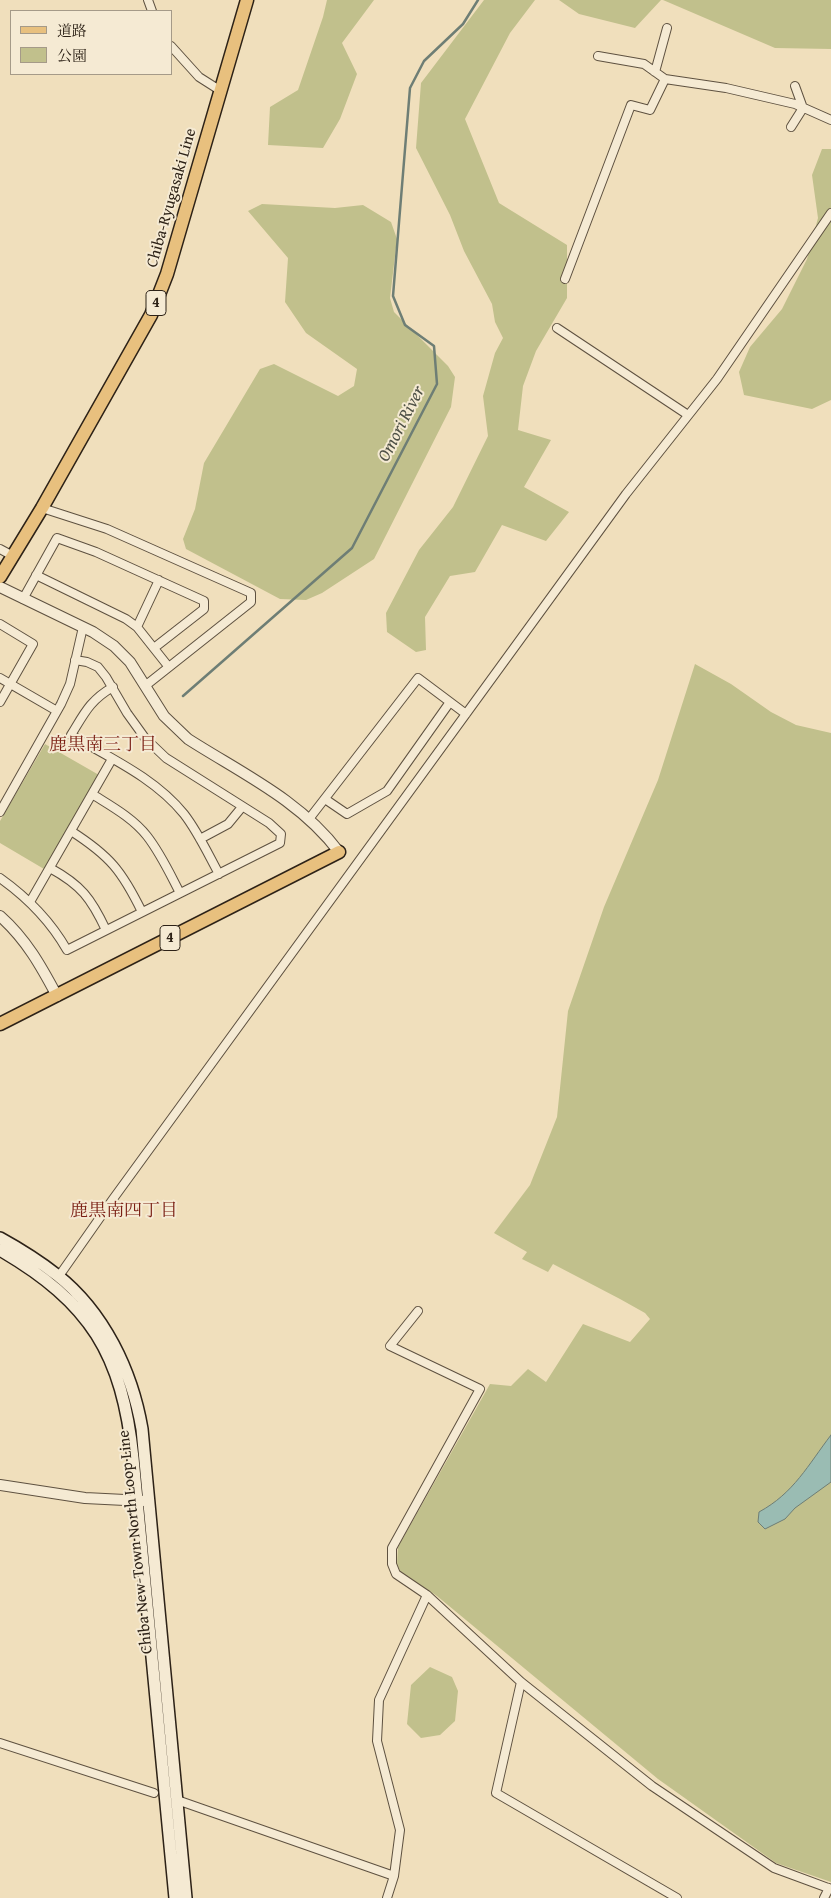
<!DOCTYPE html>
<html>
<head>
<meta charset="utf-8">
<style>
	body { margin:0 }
	#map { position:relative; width:831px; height:1898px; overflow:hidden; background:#f0dfbc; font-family:"Gentium Book Plus","Noto Serif JP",serif }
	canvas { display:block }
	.legend { position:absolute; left:10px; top:10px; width:162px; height:65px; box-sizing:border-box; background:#f5ead3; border:1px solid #a59a88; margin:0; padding:6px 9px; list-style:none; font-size:15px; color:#2d2217 }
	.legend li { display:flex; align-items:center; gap:10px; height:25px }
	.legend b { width:25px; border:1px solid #a59a88 }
</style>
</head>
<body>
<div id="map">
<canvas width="831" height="1898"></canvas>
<ul class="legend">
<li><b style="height:6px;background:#e8c07e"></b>道路</li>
<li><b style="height:14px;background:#c1c08c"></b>公園</li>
</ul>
</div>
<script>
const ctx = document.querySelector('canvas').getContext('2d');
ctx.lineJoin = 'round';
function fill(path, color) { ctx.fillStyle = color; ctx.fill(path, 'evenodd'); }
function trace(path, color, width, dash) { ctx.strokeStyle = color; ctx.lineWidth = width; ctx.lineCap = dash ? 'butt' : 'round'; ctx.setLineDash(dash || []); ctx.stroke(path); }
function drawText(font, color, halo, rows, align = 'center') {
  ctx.font = font + ' "Gentium Book Plus","Noto Serif JP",serif'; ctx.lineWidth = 4; ctx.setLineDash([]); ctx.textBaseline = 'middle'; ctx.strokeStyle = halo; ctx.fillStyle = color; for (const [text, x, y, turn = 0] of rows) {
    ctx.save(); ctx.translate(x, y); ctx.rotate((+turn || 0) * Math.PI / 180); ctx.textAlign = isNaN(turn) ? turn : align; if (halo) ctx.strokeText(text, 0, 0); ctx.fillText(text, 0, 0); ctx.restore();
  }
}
fill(new Path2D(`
	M327 0H374L342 43 357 74 340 119 323 148 268 145 270 107 298 90 323 17Z
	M484 0H535L510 33 465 119 499 203 567 245V298L536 351 523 386 518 430 551 440 524 487 569 512 546 541 502 525 475 572 450 576 425 617 426 650 416 652 387 632 386 613 419 550 453 507 488 436 483 396 495 353 503 338 495 322 492 304 464 251 450 215 416 148 421 83Z
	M559 0H661L635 28 579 14Z
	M663 0H831V49L775 48Z
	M822 149H831V400L812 409 744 395 739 372 750 347 782 309 807 259 818 218 812 175Z
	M262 204 335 208 363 205 391 222 397 239 390 298 394 312 448 366 455 377 451 407 374 559 322 593 306 600 280 599 186 549 183 539 195 509 204 463 260 369 274 364 338 396 354 386 357 369 306 333 285 302 288 258 248 211Z
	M695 664 731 684 771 712 796 725 831 733V1882L776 1863 658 1779 437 1596 400 1571 397 1564 398 1547 490 1384 511 1386 528 1369 546 1382 583 1324 630 1342 650 1319 645 1313 620 1299 553 1264 548 1272 522 1259 527 1252 494 1233 530 1185 557 1117 568 1011 604 907 658 780Z
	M45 744 99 775 44 869 0 843V821Z
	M430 1667 452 1677 458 1691 455 1721 440 1735 421 1738 407 1724 411 1685Z`), '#c1c08c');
const water = new Path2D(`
	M831 1435V1482L795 1508 785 1519 765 1529 758 1522 759 1512C794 1493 808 1465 831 1435Z`);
fill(water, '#9abcb3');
trace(water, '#6e7e75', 1);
trace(new Path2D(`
	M183 696 352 548 437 384 434 346 405 325 393 296 410 88 424 61 463 24 478 0`), '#6e7e75', 2.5);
const minor = new Path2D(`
	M148 0 152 11
	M171 46 199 77 221 91
	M598 56 644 64 665 79 726 88 795 104 831 120
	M655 72 667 28
	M791 127 803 108 795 86
	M565 279 631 105 650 110 665 79
	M557 328 688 415
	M42 508 107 529 251 593V602L145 686
	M0 549 13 556
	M36 575 126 619 137 627 168 666
	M23 599 57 538 96 552 204 601V609L154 648
	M0 624 33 644 0 702
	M137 627 159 580
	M0 678 57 711
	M113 687C90 700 84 714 71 735 110 758 155 778 184 814 198 832 208 854 219 874
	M92 794C111 806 133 818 147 836 161 854 170 874 180 893
	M325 799 347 814 387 791 450 702
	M0 812 61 704 70 684 83 627
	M309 819 418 678 466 714
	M71 831C110 856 122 871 142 912
	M200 839 228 824 242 807
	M50 868C81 885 91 898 106 930
	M0 878C28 898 50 920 67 950L280 843 281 834 269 823 166 758 145 738 127 713 106 677 98 667 87 662 75 660
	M30 902 112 759
	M59 1276 113 1199 626 494 717 379 831 213
	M418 1311 390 1346 480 1389 392 1548V1564L396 1574 427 1595 521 1682 652 1786 774 1868 831 1889
	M521 1682 496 1793 677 1898
	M0 1743 154 1793
	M177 1800 394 1876
	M387 1898 394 1876 400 1830 377 1741 379 1700 427 1595
	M824 1898 829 1888`);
const tertiary = new Path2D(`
	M0 587 93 632 114 646 130 662 164 716 188 739C241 773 300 800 339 852
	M0 916C26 939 41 966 57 996
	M0 1485 85 1498 145 1501`);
const secondary = new Path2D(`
	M0 1238C20 1249 39 1261 57 1275 104 1312 132 1371 142 1429L186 1898
	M0 1250C91 1303 122 1354 133 1458L175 1898`);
const primary = new Path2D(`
	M0 577 42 508 151 315 167 274 247 0
	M0 1024 339 852`);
trace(minor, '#5e5140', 10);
trace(tertiary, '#5e5140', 12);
trace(secondary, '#2d2217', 14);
trace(primary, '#2d2217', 15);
trace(minor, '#f5ead3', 8);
trace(tertiary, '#f5ead3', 10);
trace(secondary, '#f5ead3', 11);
trace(primary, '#e8c07e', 12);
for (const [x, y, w] of [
	[156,303,20],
	[170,938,20]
]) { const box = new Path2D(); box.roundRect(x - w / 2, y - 12.5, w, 25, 4); ctx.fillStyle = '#f5ead3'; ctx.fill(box); trace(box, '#2d2217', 1); }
drawText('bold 15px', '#2d2217', null, [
	["4",156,303],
	["4",170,938]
]);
drawText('16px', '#2d2217', '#f5ead3', [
	["Chiba-Ryugasaki Line",172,198,-74],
	["Chiba New-Town North Loop Line",136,1542,-96]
]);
drawText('italic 18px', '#4e5046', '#f5ead3', [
	["Omori River",402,424,-63]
]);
drawText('18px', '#7a1f14', '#f5ead3', [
	["鹿黒南三丁目",103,745],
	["鹿黒南四丁目",124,1211]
]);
</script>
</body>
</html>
